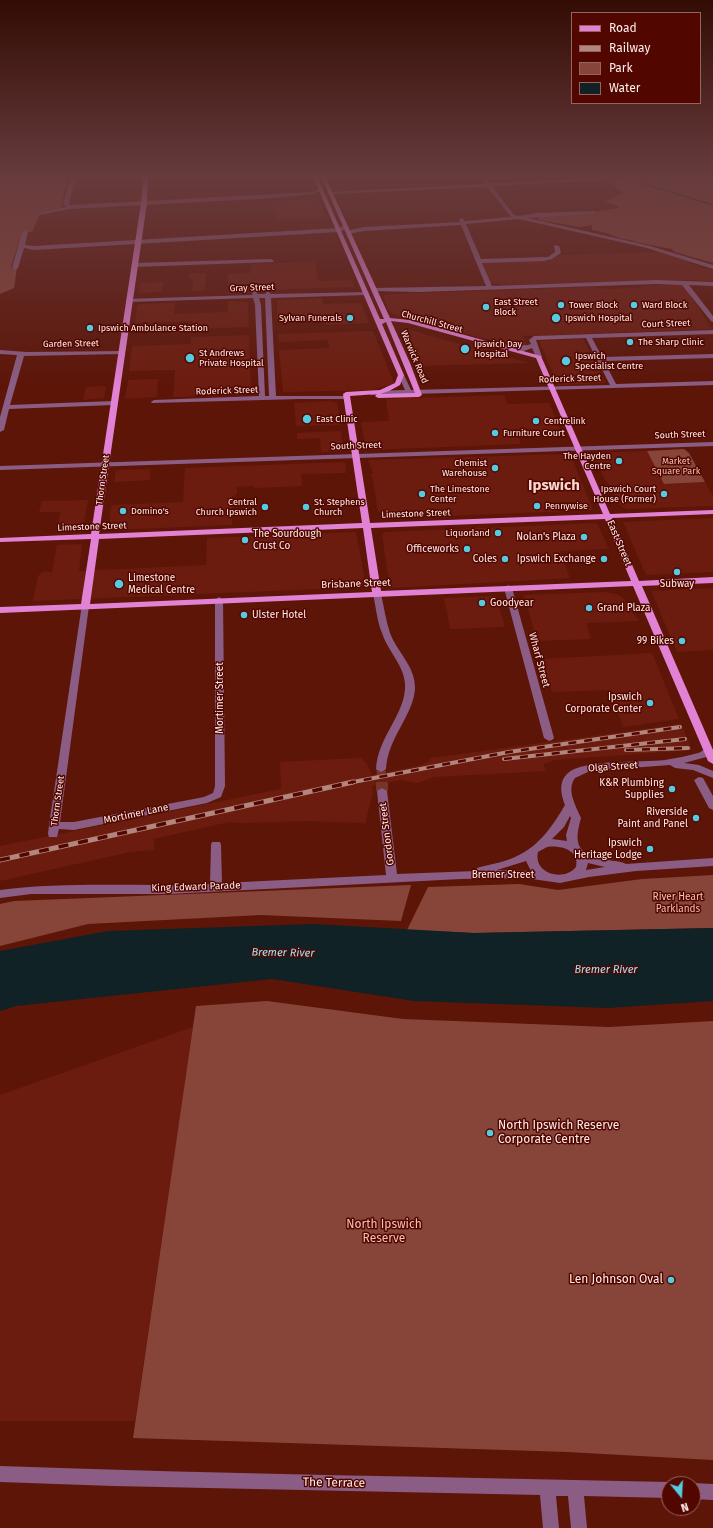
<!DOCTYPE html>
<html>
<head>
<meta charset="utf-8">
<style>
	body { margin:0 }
	#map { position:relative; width:713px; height:1528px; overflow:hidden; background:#5d1508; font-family:"Fira Sans",sans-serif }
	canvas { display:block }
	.legend { position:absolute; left:571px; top:12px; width:130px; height:92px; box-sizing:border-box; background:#510700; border:1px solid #97635d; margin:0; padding:5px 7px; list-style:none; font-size:12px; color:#ffece8 }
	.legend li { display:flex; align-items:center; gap:8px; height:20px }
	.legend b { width:20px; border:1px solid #97635d }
	.north { position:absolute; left:661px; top:1476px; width:40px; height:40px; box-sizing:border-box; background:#510700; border:1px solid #97635d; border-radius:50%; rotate:162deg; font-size:11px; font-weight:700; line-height:16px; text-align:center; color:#ffece8 }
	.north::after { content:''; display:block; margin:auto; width:14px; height:18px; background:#55cae0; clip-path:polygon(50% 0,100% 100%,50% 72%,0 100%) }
</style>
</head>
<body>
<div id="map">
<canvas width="713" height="1528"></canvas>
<ul class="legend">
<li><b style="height:5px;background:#e282d5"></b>Road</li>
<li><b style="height:5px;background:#b2867e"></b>Railway</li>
<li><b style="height:11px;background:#864538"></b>Park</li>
<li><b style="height:11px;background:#102225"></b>Water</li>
</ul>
<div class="north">N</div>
</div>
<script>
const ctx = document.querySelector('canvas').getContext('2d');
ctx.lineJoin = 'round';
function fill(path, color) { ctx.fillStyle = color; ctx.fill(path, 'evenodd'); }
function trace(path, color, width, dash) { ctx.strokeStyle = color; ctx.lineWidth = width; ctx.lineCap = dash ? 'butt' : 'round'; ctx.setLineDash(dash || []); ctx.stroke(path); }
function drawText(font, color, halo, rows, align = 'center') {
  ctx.font = font + ' "Fira Sans",sans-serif'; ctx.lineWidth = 3; ctx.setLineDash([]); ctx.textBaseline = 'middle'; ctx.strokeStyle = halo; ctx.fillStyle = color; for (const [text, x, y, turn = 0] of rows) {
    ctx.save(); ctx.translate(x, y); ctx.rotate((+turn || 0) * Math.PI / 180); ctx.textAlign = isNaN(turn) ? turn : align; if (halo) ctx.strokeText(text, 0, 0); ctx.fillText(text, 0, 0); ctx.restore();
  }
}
fill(new Path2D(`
	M318 198 326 218 278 221 271 201Z
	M659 252 691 261 688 263 713 271V281L683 280 500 285 490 282 483 265 484 263 547 260 561 255Z
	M315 262 318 281 352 280 354 287 229 291 228 274 251 273V264Z
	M190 273H206L205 291H192L193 278H189Z
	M164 282 162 292 139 293 140 283Z
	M681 284 684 286 712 329 523 336 527 346 517 347 395 315 389 311 384 298V295L391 294 592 287 608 289 636 288 653 285Z
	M322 298 323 304 361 303 369 323 326 325 324 317 277 319V300Z
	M228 301 248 302 249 327 192 329V321L135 323 137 306 141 304 175 303 174 314 228 312Z
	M403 329H406L529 363 417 366 402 331Z
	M373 331 394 383 390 385 371 390 283 392 279 350 329 348 328 340 279 342 278 334Z
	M249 335 251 394 173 397 175 370 129 371 132 346 191 344V337Z
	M583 339 606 383 558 385 539 341Z
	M158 379 157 397 125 399 128 380Z
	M106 386 104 398 83 400 86 387Z
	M504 395 507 404 549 403 561 431 518 433 521 444 369 450 366 448 361 422 389 421 386 399Z
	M332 401 337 403 341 425 296 426 294 403Z
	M341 431 343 451 321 452 320 438 297 439V433Z
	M647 451 664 484 705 482 713 496V506L627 509 623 507 617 501 612 490 603 476 592 453Z
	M566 454 571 456 593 510 399 518 395 515H384L378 511 372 476 370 475 373 473 368 460Z
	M345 462 346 473 301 474 302 486 254 488 253 486 237 487V494L232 497V525L111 530 109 528 111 505 183 502 185 468Z
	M150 469V480L114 482 116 470Z
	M88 500 83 527 76 531H57L60 512H39L42 501Z
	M713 518V572L646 575 623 522Z
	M596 523 598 525 609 549 560 551 570 578 390 588 382 535 385 532Z
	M356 532 366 587 33 601 38 576 42 572H52L57 545 82 544 79 571 206 565 207 538Z
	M713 588V650L677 652 651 591Z
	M604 592 616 594 623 598 639 621 586 623 591 639 537 641 524 595Z
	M496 596 505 627 450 629 444 598Z
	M652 653 679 719 623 727 610 690 552 692 542 659Z
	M681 724 692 750 555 760 543 764 546 771 434 777 418 783 401 780 372 786 373 793 365 823 307 821 241 823 229 822 154 839V850L130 852 0 881V846L281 789 280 762 361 758 367 764 372 775 418 766 428 762 431 758Z
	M193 1027 135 1421H0V1095Z`), '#6c1c0e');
fill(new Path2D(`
	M0 174H68L61 209 40 213 32 232H22L11 267 13 269 17 268 14 288 0 294Z
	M617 174H713V263L675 252 672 249 635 242C631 239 628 240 623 239 613 236 603 231 592 230V225L580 227 539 220 538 218 544 215 593 212 619 208 618 206 608 203 606 201 624 193 610 183 622 179 621 176Z
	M684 449 689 453 705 482 664 484 647 451Z
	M713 875V928L474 933 407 930 428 887 519 884 558 890 642 879Z
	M411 885 401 921 261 915 88 924 0 946V904L14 901Z
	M267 1001 403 1019 609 1027 713 1021V1460L567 1452 133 1438 196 1006Z`), '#864538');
fill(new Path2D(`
	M313 924 474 933 713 928V1001L608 1008 414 1001 272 979 16 1006 0 1011V951L108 931Z`), '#102225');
trace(new Path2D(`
	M636 174 642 183 713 205`), '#102225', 1.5);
trace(new Path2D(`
	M381 769 382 783`), '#75352a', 9, [9, 4.5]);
trace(new Path2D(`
	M382 782V791`), '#75352a', 12, [12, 6]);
fill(new Path2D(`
	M71 174H94L76 176 69 204 71 205 274 194 312 192 321 189 323 190 313 194 274 198 70 209 39 215V213L66 207 63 204Z
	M478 174H483L490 183 606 178 614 174H619V177L606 180 492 186 514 215 519 216 537 213 595 211 596 212 593 214 528 218 650 246 713 265V269L647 248 519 219 466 224 481 259 548 257 555 252 554 245 559 246 561 253 552 259 544 261 482 263 492 286 657 280 713 282V286L689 285 713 316V322L711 321 682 285 657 284 419 292 372 291V289L374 288 486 286 461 225 364 231 348 234 345 232 346 231 364 227 460 222 459 220 462 218 465 221 511 217 487 187 330 194H328V192L485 184Z
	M346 225 348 226V228L339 232 34 250 24 248 18 268 15 270 12 268 22 232 25 230 28 232 25 245 34 246 338 228Z
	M271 259 274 261 273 262 134 267 131 265 134 263Z
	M255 291 258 294H265L268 291 271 294 368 292 369 293 366 295 271 298 276 396H346L348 397V399H300L152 403 151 402 154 400 259 396 255 305 253 298 128 302 126 301V299L252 295 253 292ZM259 298H265L269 396H265L261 305Z
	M713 330V334L592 338 602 357 713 354V358L604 361 616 384 713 381V385L413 394 412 396 410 397 406 394 371 395 368 393 371 391 405 390 398 375 401 373 404 375 411 390 610 385 586 338 536 340 542 357 539 359 536 357 532 348 524 351 502 348 499 346C505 342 520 348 531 344L529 340 534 336Z
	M0 350 27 352 123 351V353L121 354 24 356 10 405 113 401 116 403 113 405 9 409 4 430 0 432V417L17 355 0 354Z
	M713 442V446L0 470V466Z
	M508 585 512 588 554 738 552 740 549 741 544 738 504 588Z
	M377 591 381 594C384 607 386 621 390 633 397 652 416 667 415 689 413 716 388 737 386 769L381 772 376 769C378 737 403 717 405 689 407 668 388 652 382 633 377 621 376 607 373 594Z
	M219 597 223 600 225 786 221 797 207 803 74 830 59 829 57 837H49L48 834 49 825 82 604H88L89 606 60 822H74L204 797 213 793 215 786V600Z
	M708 747 713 750 710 756 684 763 699 765 713 771V778L693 770 675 768 670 765 590 771 575 778C566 790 576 806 581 818 573 846 578 854 607 860 613 861 621 861 626 864L713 858V866L636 871 589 877 560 883 525 878 461 879 168 894H31L0 898V890C69 881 141 887 210 884L211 845 212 842H220L221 845 222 883 386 875 377 791 382 788 387 791 397 874 476 871 477 868C491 864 506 862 519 855 540 845 554 824 565 805 561 794 558 782 568 773 584 759 642 763 665 760 676 758 688 756 698 753 703 752 703 748 708 747ZM570 816 571 818 566 835 567 841 552 839 564 827ZM547 847C560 845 580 850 576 867 564 882 533 874 538 852ZM526 861 531 871 497 870ZM588 863 605 867 586 870Z
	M699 777 703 778 713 796V810L709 808 694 780Z
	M0 1466C223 1474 447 1477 669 1482L674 1484H669V1498L584 1496 587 1528H571L568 1496H556L559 1528H543L540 1495 113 1486 0 1482Z
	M693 1483 713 1484V1500L693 1499V1484H690Z`), '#8b5d84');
fill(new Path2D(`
	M144 174H148L147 203 99 534 362 523 343 394 346 392 380 390 395 383 398 375 312 174H316L380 319H384L320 174H324L390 318 410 320 541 356 610 514 713 510V514L612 518 639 581 713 577V583L642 586 713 750V764L708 761 633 586 0 613V607L81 604 91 539 0 542V538L91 534 141 203ZM391 321 408 323 536 358 603 514 370 523 350 396 377 394 375 396 378 398 419 397 422 395 410 363ZM386 322 415 393 380 394 389 391 400 385 404 375 382 324ZM605 519 631 581 381 591 371 528ZM363 528 372 592 90 604 99 539Z`), '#e282d5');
const railFar1 = new Path2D(`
	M626 750 688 748
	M504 759 685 739
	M348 783 509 752 680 727`);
const rail = new Path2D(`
	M0 860 353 782`);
trace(railFar1, '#b2867e', 4);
trace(rail, '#b2867e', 5);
trace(railFar1, '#510700', 2.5, [8]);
trace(rail, '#510700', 3.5, [10]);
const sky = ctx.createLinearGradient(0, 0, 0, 388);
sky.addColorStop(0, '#330c04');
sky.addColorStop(0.45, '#673b3d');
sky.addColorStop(1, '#673b3d00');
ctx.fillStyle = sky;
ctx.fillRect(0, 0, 713, 388);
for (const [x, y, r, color] of [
	[561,305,4,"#55cae0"],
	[634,305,4,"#55cae0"],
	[486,307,4,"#55cae0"],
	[350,318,4,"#55cae0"],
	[556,318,5,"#55cae0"],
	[90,328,4,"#55cae0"],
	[630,342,4,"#55cae0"],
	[465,349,5,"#55cae0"],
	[190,358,5,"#55cae0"],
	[566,361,5,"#55cae0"],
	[307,419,5,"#55cae0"],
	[536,421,4,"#55cae0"],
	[495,433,4,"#55cae0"],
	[619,461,4,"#55cae0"],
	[495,468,4,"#55cae0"],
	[422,494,4,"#55cae0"],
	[664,494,4,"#55cae0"],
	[537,506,4,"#55cae0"],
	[265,507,4,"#55cae0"],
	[306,507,4,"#55cae0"],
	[123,511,4,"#55cae0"],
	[498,533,4,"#55cae0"],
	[584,537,4,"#55cae0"],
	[245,540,4,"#55cae0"],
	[467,549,4,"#55cae0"],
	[505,559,4,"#55cae0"],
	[604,559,4,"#55cae0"],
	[677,572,4,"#55cae0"],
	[119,584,5,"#55cae0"],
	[482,603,4,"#55cae0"],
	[589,608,4,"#55cae0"],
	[244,615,4,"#55cae0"],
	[682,641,4,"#55cae0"],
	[650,703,4,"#55cae0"],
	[672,789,4,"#55cae0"],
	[696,818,4,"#55cae0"],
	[650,849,4,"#55cae0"],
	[490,1133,4,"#55cae0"],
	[671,1280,4,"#55cae0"]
]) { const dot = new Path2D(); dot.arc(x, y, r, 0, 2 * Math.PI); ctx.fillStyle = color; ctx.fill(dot); trace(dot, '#510700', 1.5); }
drawText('9px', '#ffece8', '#510700', [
	["Gray Street",252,288,-2],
	["Churchill Street",432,322,15],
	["Court Street",666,324,-2],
	["Garden Street",71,344,-1],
	["Warwick Road",414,357,67],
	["Roderick Street",570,379,-2],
	["Roderick Street",227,391,-2],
	["South Street",680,435,-2],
	["South Street",356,446,-2],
	["Thorn Street",103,480,-82],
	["Limestone Street",416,514,-2],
	["Limestone Street",92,527,-2],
	["Thorn Street",58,801,-82]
]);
drawText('9px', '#ffece8', '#510700', [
	["East Street",494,302],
	["Block",494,312],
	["Tower Block",569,305],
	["Ward Block",642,305],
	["Sylvan Funerals",342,318,"right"],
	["Ipswich Hospital",565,318],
	["Ipswich Ambulance Station",98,328],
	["The Sharp Clinic",638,342],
	["Ipswich Day",474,344],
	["Hospital",474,354],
	["St Andrews",199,353],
	["Private Hospital",199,363],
	["Ipswich",575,356],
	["Specialist Centre",575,366],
	["East Clinic",316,419],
	["Centrelink",544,421],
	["Furniture Court",503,433],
	["The Hayden",611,456,"right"],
	["Centre",611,466,"right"],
	["Chemist",487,463,"right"],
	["Warehouse",487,473,"right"],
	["The Limestone",430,489],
	["Center",430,499],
	["Ipswich Court",656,489,"right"],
	["House (Former)",656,499,"right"],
	["Central",257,502,"right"],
	["Church Ipswich",257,512,"right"],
	["St. Stephens",314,502],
	["Church",314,512],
	["Pennywise",545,506],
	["Domino's",131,511],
	["Liquorland",490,533,"right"]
], 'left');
drawText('9px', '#f3c0b5', '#510700', [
	["Market",676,461],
	["Square Park",676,471]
]);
drawText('10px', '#ffece8', '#510700', [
	["The Sourdough",253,534,"left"],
	["Crust Co",253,546,"left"],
	["Nolan's Plaza",576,537],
	["Officeworks",459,549],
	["Coles",497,559],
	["Ipswich Exchange",596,559],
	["Limestone",128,578,"left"],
	["Medical Centre",128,590,"left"],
	["Subway",677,584,"center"],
	["Goodyear",490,603,"left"],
	["Grand Plaza",597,608,"left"],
	["Ulster Hotel",252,615,"left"],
	["99 Bikes",674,641],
	["Ipswich",642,697],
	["Corporate Center",642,709],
	["K&R Plumbing",664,783],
	["Supplies",664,795],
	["Riverside",688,812],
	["Paint and Panel",688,824],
	["Ipswich",642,843],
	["Heritage Lodge",642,855]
], 'right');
drawText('10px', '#ffece8', '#510700', [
	["East Street",619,543,67],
	["Brisbane Street",356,584,-2],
	["Wharf Street",539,660,75],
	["Mortimer Street",220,698,-90],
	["Olga Street",613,767,-4],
	["Mortimer Lane",136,814,-12],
	["Gordon Street",387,834,-97],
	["Bremer Street",503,875],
	["King Edward Parade",196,887,-2]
]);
drawText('10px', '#f3c0b5', '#510700', [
	["River Heart",678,897],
	["Parklands",678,909]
]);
drawText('italic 11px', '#8de9fc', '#510700', [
	["Bremer River",283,953,1],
	["Bremer River",606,970]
]);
drawText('12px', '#ffece8', '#510700', [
	["North Ipswich Reserve",498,1126],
	["Corporate Centre",498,1140],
	["Len Johnson Oval",663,1280,"right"]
], 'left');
drawText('12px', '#f3c0b5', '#510700', [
	["North Ipswich",384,1225],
	["Reserve",384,1239]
]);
drawText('12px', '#ffece8', '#510700', [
	["The Terrace",334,1483,1]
]);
drawText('bold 15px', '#fbd6ce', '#510700', [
	["Ipswich",554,486]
]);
</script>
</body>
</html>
